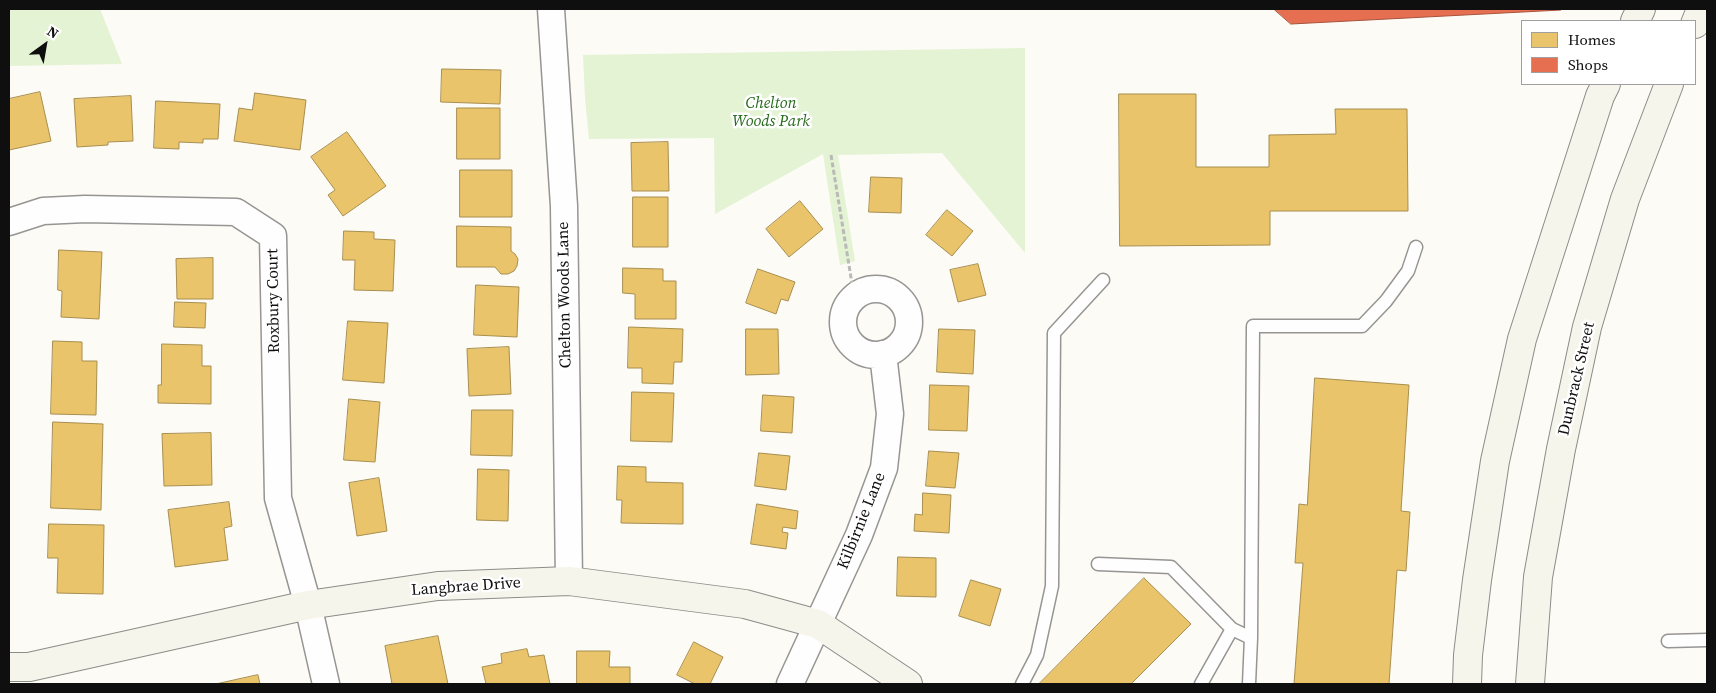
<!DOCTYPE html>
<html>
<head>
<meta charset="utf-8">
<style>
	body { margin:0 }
	#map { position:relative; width:1716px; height:693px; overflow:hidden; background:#fcfbf5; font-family:"Source Serif 4",serif }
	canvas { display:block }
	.frame { position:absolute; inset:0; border:10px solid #0f0f0f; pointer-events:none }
	.legend { position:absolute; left:1521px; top:20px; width:175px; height:65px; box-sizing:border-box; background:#fff; border:1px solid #9f9f9f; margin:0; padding:6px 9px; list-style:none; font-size:15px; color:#0f0f0f }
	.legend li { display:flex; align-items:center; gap:10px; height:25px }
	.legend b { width:25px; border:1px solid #9f9f9f }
	.north { position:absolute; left:20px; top:20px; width:50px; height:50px; -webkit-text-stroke:4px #fff; paint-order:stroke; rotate:32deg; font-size:14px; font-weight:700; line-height:20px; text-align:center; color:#0f0f0f }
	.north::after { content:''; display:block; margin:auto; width:18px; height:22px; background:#0f0f0f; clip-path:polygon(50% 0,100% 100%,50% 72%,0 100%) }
</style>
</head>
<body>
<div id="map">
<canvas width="1716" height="693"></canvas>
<div class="frame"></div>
<ul class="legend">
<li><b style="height:14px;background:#e9c46a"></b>Homes</li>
<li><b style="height:14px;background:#e76f51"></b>Shops</li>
</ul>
<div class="north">N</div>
</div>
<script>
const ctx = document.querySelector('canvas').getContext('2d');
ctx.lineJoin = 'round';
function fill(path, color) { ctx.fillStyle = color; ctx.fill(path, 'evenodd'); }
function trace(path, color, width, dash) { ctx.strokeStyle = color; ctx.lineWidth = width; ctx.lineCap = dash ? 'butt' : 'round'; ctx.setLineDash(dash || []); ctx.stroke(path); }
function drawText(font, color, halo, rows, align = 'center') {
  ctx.font = font + ' "Source Serif 4",serif'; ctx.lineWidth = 5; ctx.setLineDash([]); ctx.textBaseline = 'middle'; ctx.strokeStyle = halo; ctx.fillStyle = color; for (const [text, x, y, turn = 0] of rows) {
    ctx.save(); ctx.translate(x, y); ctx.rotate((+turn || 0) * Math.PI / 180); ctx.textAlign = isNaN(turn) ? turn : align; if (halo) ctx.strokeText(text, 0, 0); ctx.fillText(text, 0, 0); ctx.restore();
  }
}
fill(new Path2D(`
	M9 9H100L122 64 9 66Z
	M1025 48V253L942 153 838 155 855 261 840 265 823 154 715 214 714 138 589 139 585 98 583 55Z`), '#e4f3d4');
const homes = new Path2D(`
	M442 69 501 70 500 104 441 102Z
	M40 92 51 141 9 150V99Z
	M255 93 306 100 300 150 234 141 239 108 252 110Z
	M1119 94H1196V167H1269V135L1336 134 1335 109H1407L1408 211H1270V245L1120 246Z
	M131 96 133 141 108 142V145L77 147 74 99Z
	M156 101 220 104 218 139H203V143L179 142V149L154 148Z
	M457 108H500V159H457Z
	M347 132 386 186 343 216 328 195 335 190 311 157Z
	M668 142 669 191H632L631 143Z
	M460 170H512V217H460Z
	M871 177 902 178 901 213 869 212Z
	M633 197H668V247H633Z
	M800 201 823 229 789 257 766 229Z
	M947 210 973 231 952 256 926 235Z
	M457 226 511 227V251L515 254 518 259 517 266 514 271 508 274H501L495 267H457Z
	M344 231 374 232V239L395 240 393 291 354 290 355 260H343Z
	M59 250 102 252 99 319 61 317 62 291 58 290Z
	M213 258V299H177L176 259Z
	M978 264 986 295 958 302 950 270Z
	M623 268 663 269V281H676V319H635V294L623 293Z
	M758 269 795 282 788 301 781 299 776 314 746 303Z
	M476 285 519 287 517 337 474 335Z
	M175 302 206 303 205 328 174 327Z
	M348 321 388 323 384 383 343 380Z
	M629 327 683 329 682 362H674L673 384 642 383V368H628Z
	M746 329H778L779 374 746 375Z
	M939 329 975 330 973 374 937 372Z
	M53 341 82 342V361H97L96 415 51 414Z
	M162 344 202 345V366H211V404L158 403V385H161Z
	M509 347 511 394 469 396 467 349Z
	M1315 378 1409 385 1401 511 1410 512 1406 571 1397 570 1389 684H1294L1303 563H1295L1299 504 1307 505Z
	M930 385 969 386 967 431 929 430Z
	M632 392 674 393 672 442 631 441Z
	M763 395 794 397 792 433 761 431Z
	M349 399 380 402 375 462 344 460Z
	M472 410H513L512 456 471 455Z
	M53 422 103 424 101 510 51 508Z
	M211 433 212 485 164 486 162 434Z
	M929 451 959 453 955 488 926 486Z
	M759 453 790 456 786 490 755 486Z
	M618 466 646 467V482L683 483V524L621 523 622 500H617Z
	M478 469 509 470 508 521 477 520Z
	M379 478 387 531 357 536 349 483Z
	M923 493 951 495 949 533 914 531 915 514 922 515Z
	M229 502 232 526 224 528 228 560 175 567 168 510Z
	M757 504 798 511 796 529 783 527 782 532 788 533 786 549 751 544Z
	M49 524 104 525 103 594 57 593 58 558H48Z
	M898 557 936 558V597L897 596Z
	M1144 578 1191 624 1131 684H1039Z
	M971 580 1001 589 990 626 959 616Z
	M438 636 448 684H392L385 646Z
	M694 642 723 657 710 684H695L677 675Z
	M527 649 529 657 544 655 550 684H486L482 667 502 663 501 654Z
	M577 651H610L609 667H630V684H577Z
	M258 675 260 684H216Z`);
fill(homes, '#e9c46a');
trace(homes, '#a88e4f', 1);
const shops = new Path2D(`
	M1274 9H1561V10L1291 24Z`);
fill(shops, '#e76f51');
trace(shops, '#a6523d', 1);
const lane = new Path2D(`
	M1098 564 1171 567 1232 629 1251 638
	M1668 641 1707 640
	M1022 684 1037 655 1052 586 1054 333 1103 280
	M1201 684 1232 629
	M1249 684 1251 638 1253 326H1362L1386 301 1408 271 1416 247`);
const street = new Path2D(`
	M551 9 564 206 569 581
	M9 222 43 211 85 209 236 212 273 236 278 498 308 605 326 684
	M843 322a33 33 0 1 1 66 0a33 33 0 1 1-66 0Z
	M790 684 859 535 884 468 890 414 883 354`);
const secondary = new Path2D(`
	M1635 21 1641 9
	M1695 24 1701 9
	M9 667H29L308 605 438 586 569 581 745 604 818 624 908 684
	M1467 684 1468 655 1477 580 1495 461 1522 339 1600 96 1606 84
	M1530 684 1538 577 1561 449 1587 327 1625 199 1669 84`);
trace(lane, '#969593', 15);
trace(street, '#969593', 29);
trace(secondary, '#8c8c89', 30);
trace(new Path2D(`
	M831 155 854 296`), '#b9b9b8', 3, [5, 2.5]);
trace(lane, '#fffefe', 12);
trace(street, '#fffefe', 26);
trace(secondary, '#f5f5eb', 28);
drawText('italic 16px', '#276b1c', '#fff', [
	["Chelton",771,104],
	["Woods Park",771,122]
]);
drawText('16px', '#0f0f0f', '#fff', [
	["Chelton Woods Lane",565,295,-91],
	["Roxbury Court",274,301,-91],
	["Dunbrack Street",1577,379,-77],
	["Kilbirnie Lane",862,521,-68],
	["Langbrae Drive",466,587,-4]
]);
</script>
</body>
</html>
